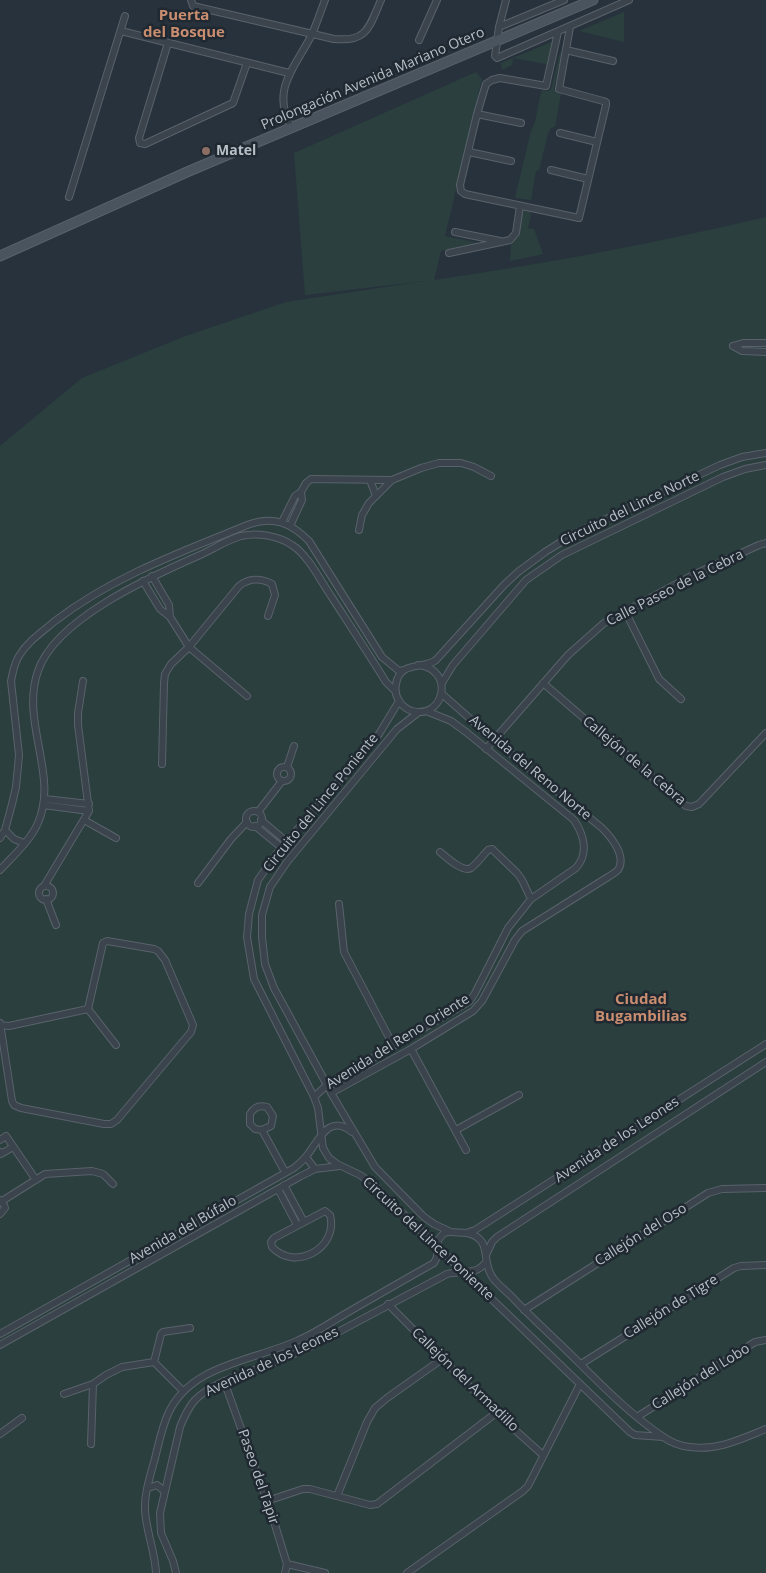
<!DOCTYPE html>
<html>
<head>
<meta charset="utf-8">
<style>
	body { margin:0 }
	canvas { display:block; background:#27323c }
</style>
</head>
<body>
<canvas width="766" height="1573"></canvas>
<script>
const ctx = document.querySelector('canvas').getContext('2d');
ctx.lineJoin = 'round';
function fill(path, color) { ctx.fillStyle = color; ctx.fill(path, 'evenodd'); }
function trace(path, color, width, dash) { ctx.strokeStyle = color; ctx.lineWidth = width; ctx.lineCap = dash ? 'butt' : 'round'; ctx.setLineDash(dash || []); ctx.stroke(path); }
function drawText(font, color, halo, rows, align = 'center') {
  ctx.font = font + ' "Open Sans",sans-serif'; ctx.lineWidth = 5; ctx.setLineDash([]); ctx.textBaseline = 'middle'; ctx.strokeStyle = halo; ctx.fillStyle = color; for (const [text, x, y, turn = 0] of rows) {
    ctx.save(); ctx.translate(x, y); ctx.rotate((+turn || 0) * Math.PI / 180); ctx.textAlign = isNaN(turn) ? turn : align; if (halo) ctx.strokeText(text, 0, 0); ctx.fillText(text, 0, 0); ctx.restore();
  }
}
fill(new Path2D(`
	M624 12V42L579 31Z
	M553 40 549 55 550 65 513 58 512 65 502 70 501 63 549 43Z
	M560 52H562L554 88 555 91 561 94 555 127 551 128 548 134 539 170 536 171 531 200 515 198 531 131C538 119 537 104 542 90L548 91 551 89Z
	M476 72 482 79 445 236 479 243 441 251 434 280C545 264 656 243 766 217V1573H0V446L82 378 183 337 286 302 425 281 305 295 294 153Z
	M524 206 529 208 531 216 528 228 534 229 543 254 510 261 511 245Z`), '#2a3f3e');
const street = new Path2D(`
	M191 0 193 6 334 39C368 42 369 27 381 0
	M506 0 499 27 495 56 497 58 629 0
	M499 27 564 0
	M121 31 289 73
	M558 32 546 86 500 78 492 80 486 84 477 114 460 185 461 191 465 194 579 218 606 105V102L603 101 559 89 570 27
	M419 40 437 0
	M168 43 139 138 140 143 145 144 233 103 247 63
	M566 50 613 61
	M477 114 521 123
	M292 128C269 89 297 66 313 32 317 22 321 11 325 0
	M560 133 597 142
	M469 152 511 161
	M551 170 588 179
	M69 197 125 16
	M455 232 500 241
	M449 253 510 240 516 233 520 206
	M733 346 742 351 766 352
	M733 346 743 343H766
	M370 480 376 496
	M282 522 295 496 301 492 306 483 311 479 392 480
	M290 526 302 500 301 492
	M359 530 362 515 369 503 392 480 421 468 439 463H461L474 467 491 476
	M152 576 169 605 170 617
	M143 581 160 609 170 617 189 647 247 696
	M625 611 659 679 681 699
	M418 665C456 669 444 720 412 711 406 709 401 705 398 699 395 694 395 689 396 684 400 660 423 670 436 660L504 585 518 572 545 552 574 534 720 465 742 457 766 453
	M442 683 453 665 526 580 562 555 723 477 745 469 766 465
	M543 683 686 806 692 807 699 804 766 733
	M399 701 379 734 372 743 277 853 258 880 249 914 247 937 254 979 314 1097 318 1108 323 1148 329 1158 337 1164 360 1175 370 1182 630 1432 635 1435 663 1437
	M419 712 397 729 287 862 270 887 262 915V937L265 964 274 988 327 1085 331 1093 375 1167 424 1217 434 1224 451 1232 466 1233 475 1230 766 1044
	M486 749 568 655 604 623 693 575 759 545 766 543
	M162 764 164 683 165 674 171 664 189 647 239 586C249 578 261 578 272 584L275 595 268 616
	M277 774a7 7 0 1 1 14 0a7 7 0 1 1-14 0Z
	M287 767 294 746
	M45 799 89 804
	M43 805 89 811
	M246 819a8 8 0 1 1 16 0a8 8 0 1 1-16 0Z
	M258 812 282 781
	M84 820 116 838
	M261 820 287 842
	M255 826 282 848
	M5 830 14 839 24 843
	M0 838 5 830 12 804 16 787 18 766 19 755 11 681C13 672 14 664 19 656 28 641 42 632 55 621 114 576 181 552 250 524 274 516 291 523 309 541L382 657 399 671 404 670
	M440 852C446 857 463 873 471 868 477 864 483 855 488 850L492 849 517 873 522 880 531 899
	M0 870C13 856 30 841 38 823 59 775 20 722 38 671 55 619 152 576 200 555 213 549 227 540 241 536 257 532 279 536 292 545 308 555 320 580 331 596 349 624 368 653 386 682L396 692
	M198 883 231 839 247 822
	M44 886 89 811 78 725V713L83 681
	M39 893a7 7 0 1 1 14 0a7 7 0 1 1-14 0Z
	M46 899 56 925
	M339 904 344 952 393 1045
	M88 1009 116 1045
	M0 1023 12 1101 14 1105 21 1108 104 1124H111L117 1120 191 1032 193 1025 165 960 158 951 154 949 107 941 103 943 88 1009
	M0 1025 9 1026 88 1009
	M411 1049 466 1150
	M331 1093 411 1049 473 1011 482 1001 515 940 522 931 608 877C611 875 615 873 618 870 627 856 611 837 602 828L493 739 442 694
	M314 1097 327 1085 470 1001 475 993 508 928 531 899 576 868C589 853 584 835 574 820L466 732 451 721 426 711
	M262 1130 271 1126 273 1116 267 1107C260 1105 254 1107 250 1114V1124L255 1129 262 1130 285 1172
	M456 1130 519 1095
	M0 1140 6 1136 36 1180
	M0 1152 1 1154 13 1147
	M306 1157 315 1169
	M284 1185 304 1222
	M278 1189 297 1225
	M0 1200 4 1205 5 1208 0 1214
	M2 1201 45 1174 92 1171 103 1174 113 1184
	M325 1211 330 1215C339 1248 295 1272 272 1247L271 1242 274 1238Z
	M467 1233C494 1239 480 1261 493 1278 498 1285 506 1291 512 1297 527 1313 544 1329 561 1345 593 1376 625 1411 662 1436 670 1442 680 1446 690 1447 717 1451 741 1439 766 1429
	M487 1253 492 1242 497 1237 766 1062
	M388 1304 496 1413 543 1455
	M524 1310 708 1193 722 1189 766 1188
	M0 1334 294 1168C299 1164 304 1160 308 1154 319 1140 329 1113 352 1132
	M0 1345 301 1176 315 1169 340 1166
	M154 1362 161 1334 163 1332 190 1328
	M154 1362 183 1391
	M581 1364 734 1268 741 1266 766 1265
	M224 1381 272 1515 287 1564 285 1573
	M64 1394 93 1384 106 1375 122 1367 154 1362
	M637 1417 755 1342 766 1340
	M0 1434 22 1418
	M91 1444 93 1384
	M148 1488 157 1485 164 1491
	M337 1496 367 1422 375 1408 387 1398 442 1359
	M267 1501 303 1489H310L370 1505 377 1504 496 1413
	M287 1564 325 1573
	M156 1573C155 1551 146 1531 145 1510 144 1490 153 1469 157 1450 160 1438 163 1425 168 1414 190 1364 254 1361 299 1340 315 1333 330 1323 345 1314 374 1297 404 1280 434 1263L437 1257 438 1240 444 1233 449 1232
	M176 1573 173 1561 161 1533 160 1513 180 1427C184 1417 188 1408 195 1400 211 1384 235 1377 257 1369 275 1362 292 1355 310 1347L447 1274C462 1270 476 1276 486 1262
	M407 1573 523 1491 528 1486 580 1384`);
const secondary = new Path2D(`
	M0 256 187 172 593 0`);
trace(street, '#59626a', 8);
trace(secondary, '#59626a', 11);
trace(street, '#3b444c', 6);
trace(secondary, '#4a545f', 9);
for (const [x, y, r, color] of [
	[206,151,5,"#8d6e63"]
]) { const dot = new Path2D(); dot.arc(x, y, r, 0, 2 * Math.PI); ctx.fillStyle = color; ctx.fill(dot); trace(dot, '#202931', 2); }
drawText('14px', '#b7bfc7', '#202931', [
	["Prolongación Avenida Mariano Otero",373,79,-23],
	["Circuito del Lince Norte",630,509,-26],
	["Calle Paseo de la Cebra",675,588,-27],
	["Callejón de la Cebra",634,761,40],
	["Avenida del Reno Norte",530,768,40],
	["Circuito del Lince Poniente",321,803,-51],
	["Avenida del Reno Oriente",398,1042,-32],
	["Avenida de los Leones",617,1140,-33],
	["Avenida del Búfalo",183,1230,-30],
	["Callejón del Oso",641,1235,-32],
	["Circuito del Lince Poniente",428,1239,43],
	["Callejón de Tigre",671,1307,-32],
	["Avenida de los Leones",272,1362,-25],
	["Callejón del Lobo",701,1377,-32],
	["Callejón del Armadillo",465,1380,44],
	["Paseo del Tapir",258,1477,71]
]);
drawText('bold 14px', '#b7bfc7', '#202931', [
	["Matel",216,151]
], 'left');
drawText('bold 15px', '#c98d70', '#202931', [
	["Puerta",184,16],
	["del Bosque",184,33],
	["Ciudad",641,1000],
	["Bugambilias",641,1017]
]);
</script>
</body>
</html>
